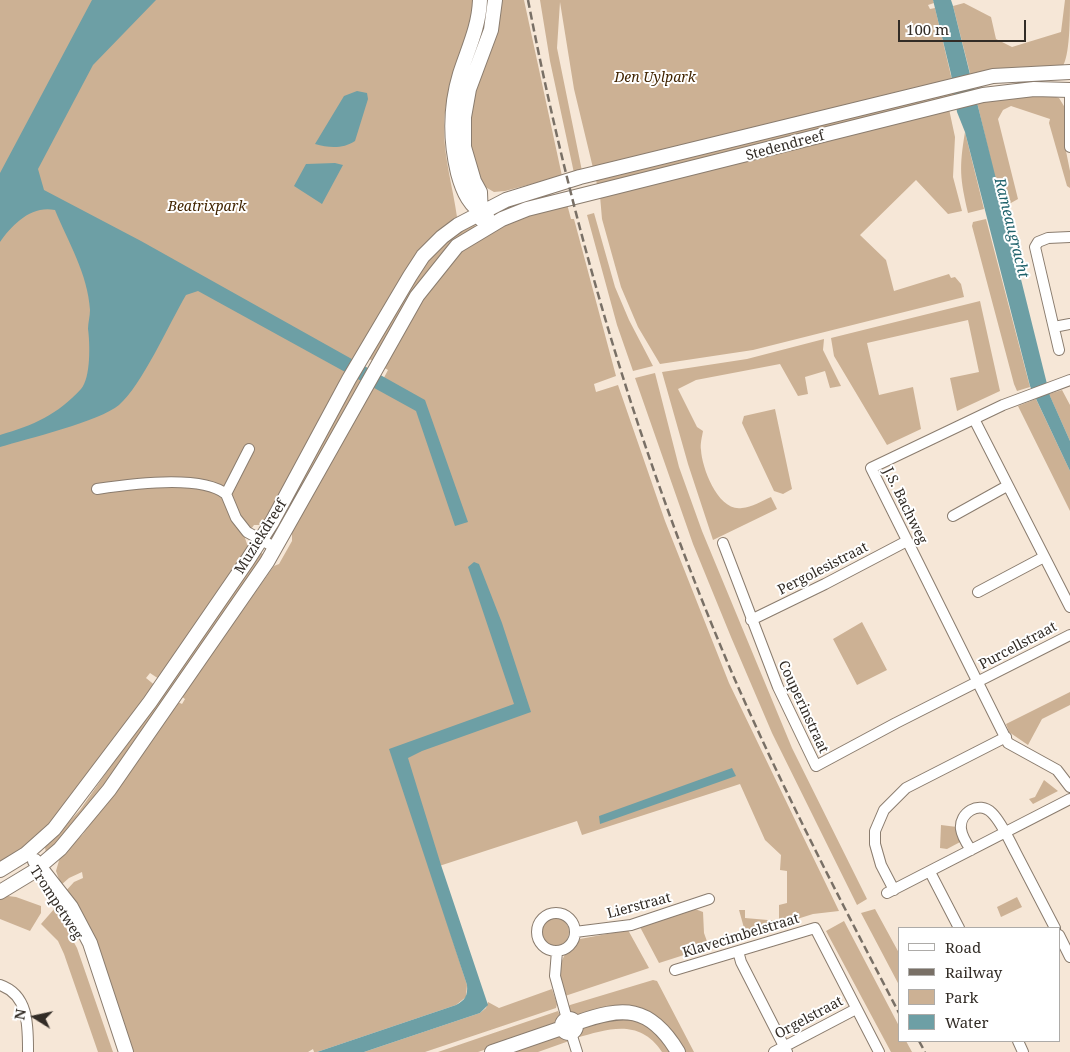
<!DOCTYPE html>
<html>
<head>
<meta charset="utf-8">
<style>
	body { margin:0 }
	#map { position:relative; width:1070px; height:1052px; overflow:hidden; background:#f6e7d7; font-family:"Noto Serif",serif }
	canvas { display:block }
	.legend { position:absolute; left:898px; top:927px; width:162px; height:115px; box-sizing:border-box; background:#fff; border:1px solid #adaba8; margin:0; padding:6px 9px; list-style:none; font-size:15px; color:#322c26 }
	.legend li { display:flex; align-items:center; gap:10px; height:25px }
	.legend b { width:25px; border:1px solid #adaba8 }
	.north { position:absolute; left:10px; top:992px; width:50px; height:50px; -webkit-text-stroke:4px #fff; paint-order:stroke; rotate:280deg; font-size:14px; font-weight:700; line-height:20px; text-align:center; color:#322c26 }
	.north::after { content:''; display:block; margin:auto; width:18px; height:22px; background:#322c26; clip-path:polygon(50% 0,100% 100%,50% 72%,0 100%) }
	.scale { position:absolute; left:898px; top:20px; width:128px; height:22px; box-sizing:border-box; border:2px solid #322c26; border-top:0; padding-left:6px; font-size:15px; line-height:18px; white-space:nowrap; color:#322c26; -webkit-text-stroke:4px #fff; paint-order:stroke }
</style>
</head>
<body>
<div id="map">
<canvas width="1070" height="1052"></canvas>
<ul class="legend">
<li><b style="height:6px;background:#fff"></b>Road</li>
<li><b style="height:6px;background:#797066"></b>Railway</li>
<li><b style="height:14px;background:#ccb194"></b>Park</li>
<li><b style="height:14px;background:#6d9fa5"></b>Water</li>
</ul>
<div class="north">N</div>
<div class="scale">100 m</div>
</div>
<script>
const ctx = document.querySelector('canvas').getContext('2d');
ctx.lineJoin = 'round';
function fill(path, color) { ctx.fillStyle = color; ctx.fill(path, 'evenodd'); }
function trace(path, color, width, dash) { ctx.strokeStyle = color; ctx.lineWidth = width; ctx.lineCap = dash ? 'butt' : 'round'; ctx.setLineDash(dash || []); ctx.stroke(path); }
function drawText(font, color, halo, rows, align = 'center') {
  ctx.font = font + ' "Noto Serif",serif'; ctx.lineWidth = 4; ctx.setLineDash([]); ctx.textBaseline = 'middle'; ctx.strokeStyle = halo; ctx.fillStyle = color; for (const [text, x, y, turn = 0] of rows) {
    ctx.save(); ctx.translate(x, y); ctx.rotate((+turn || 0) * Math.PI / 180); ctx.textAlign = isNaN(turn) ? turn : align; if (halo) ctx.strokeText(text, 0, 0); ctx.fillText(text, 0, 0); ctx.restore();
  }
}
fill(new Path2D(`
	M0 0H476V6C464 44 444 90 444 129 444 158 453 188 457 217L453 225 439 236 262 525H254L245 538 249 550 159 679 150 673 146 678 157 687 57 827 0 866Z
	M499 0H524L562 176 505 191 494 192 482 185 474 170 467 117Z
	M540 0H933L934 3 928 5 930 9 935 8 952 80 593 168 574 89 560 2 557 48 582 171 574 173 550 61Z
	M1065 0H1070C1070 16 1070 58 1062 67L971 77 953 6 964 3 991 17 996 39 1012 47 1061 32Z
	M953 88 955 99 598 189 596 180Z
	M1045 93 1059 98 1067 111 1066 151 1070 171V188L1067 186 1049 123 1050 119 1011 106 1003 110 998 119 1018 199 1002 208 977 102Z
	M949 109 955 137 953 177 962 211 948 214 916 180 860 235 886 260 894 291 949 274 951 278 955 277 961 284 964 297 753 350 660 364 638 327 621 287 602 219 600 196Z
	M965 132 984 209 968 213C960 178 959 168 965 132Z
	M567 204 571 219H574L616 376 594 384 596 392 618 385 665 521 729 683 839 911 813 914 746 935 739 910H745V918L779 921V905L787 903V871L780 870 781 855 765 840 740 784 582 835 577 821 430 869 467 985 466 997 456 1005 317 1052H314L313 1049 308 1052H131L63 894 74 882 83 878 82 872 69 878 61 885 56 871 60 857 83 834 178 702 182 704 185 699 181 696 274 566 279 564 292 541V533L303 512 373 386 378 389 388 370 383 367C396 343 407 314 423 292 463 238 504 220 567 204Z
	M594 213 615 287 629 320 653 366 633 371 617 325 587 215Z
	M986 219 1030 387 1017 391 1014 384 972 226 973 222Z
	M477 223 473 229 430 268 375 362 367 358 412 277 450 235Z
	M980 301 1000 391 957 411 950 378 979 372 968 320 867 343 879 395 913 387 921 429 887 445 834 356 831 338Z
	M824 339 823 350 841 386 830 388 825 371 805 377 808 394 798 396 780 364 696 380 678 389 697 427 703 431C702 437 700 444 701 450 702 468 718 512 742 508 752 507 762 501 771 497L777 509 713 540 688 464 662 372 747 359Z
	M655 373 679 467 702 531 792 748 867 899 857 905 772 733 731 637 693 544 635 378Z
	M356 377 365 381 279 534 276 531 277 525Z
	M1062 390 1070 405V441L1049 394Z
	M1036 399 1070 471V511L1018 406Z
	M775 409 792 489 783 494 774 491 742 423 744 416Z
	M261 553 265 555 91 810 46 853 45 847 80 810Z
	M862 622 887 670 857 685 833 639Z
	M1070 692V705L1042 719 1028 745 1009 732 1006 724Z
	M1044 780 1058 791 1033 804 1029 799 1035 797Z
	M941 825 957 827 962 841 947 849 940 848Z
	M0 895 16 897 41 906V913L30 931 0 919Z
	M1017 897 1022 907 1001 917 997 907Z
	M55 908 77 948 113 1052H98L64 954 58 941 41 924Z
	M695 909 703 912 704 933 709 947 659 963 640 927Z
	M875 909 899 953V985L861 913Z
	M541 932a14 14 0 1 1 28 0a14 14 0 1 1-28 0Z
	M844 921 899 1026V1041H906L912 1052H891L826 931Z
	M628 930 649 968 562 997 559 986V967L565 954 580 939Z
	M653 980 657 981 694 1052H682L655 1016 576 1018 569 1015 567 1008 570 1005Z
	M552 989 557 1004 556 1008 425 1052H364L480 1013 486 1008 488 1002 499 1008Z
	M558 1011 561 1018 555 1026 478 1052H438Z
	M631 1019 649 1026 672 1052H662C639 1018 609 1029 576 1038L579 1028 601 1020Z
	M561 1035 569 1041 538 1052H505Z`), '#ccb194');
fill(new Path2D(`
	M92 0H156L93 65 38 169 44 190 141 241 425 400 468 522 455 526 416 411 198 291 186 295C169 324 142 385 119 405 100 421 27 439 0 447V435C34 425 57 415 81 389 91 378 90 343 88 329 88 323 90 316 90 310 88 274 68 242 55 210 31 205 12 225 0 242V173Z
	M933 0H951L953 6 1050 396 1070 441V471L1030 386 965 132 957 112 951 74Z
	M357 91 367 93 368 99 355 141C343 149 329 148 315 144L344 96Z
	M335 163 343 165 322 204 294 186 306 164Z
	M474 562 479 564 502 623 531 712 422 751 408 758 441 865 488 1005 480 1013 364 1052H317L456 1005C465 1000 468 996 467 985L389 749 514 704 468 567Z
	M732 768 736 776 600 824 599 816Z`), '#6d9fa5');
const street = new Path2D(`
	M1070 90V147
	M1054 327 1070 324
	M1059 350 1035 247 1038 242 1048 238 1070 237
	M1070 380 1003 405 871 468 1008 743 1057 770 1070 787
	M974 419 1070 607
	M249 449 226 494 236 518 247 532 276 548
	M97 489C129 484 201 474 226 494
	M953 516 1007 486
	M723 543 778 687 816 766 896 723 1070 635
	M978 592 1044 557
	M751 620 825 584 907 541
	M971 850C967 844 962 837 961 829 959 813 979 800 992 813 1002 823 1009 840 1016 853 1029 878 1042 903 1055 928
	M930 872 959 928
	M894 890 881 865 875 844V831L884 810 906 788 1006 737
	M887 893 1070 799
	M537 932a19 19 0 1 1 38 0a19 19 0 1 1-38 0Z
	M575 932 631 925 709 899
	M1059 935 1070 957
	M557 951 555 976 567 1019
	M738 951 741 962 787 1052
	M675 970 815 928 879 1052
	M0 985C29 995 28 1026 28 1052
	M571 1033 577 1052
	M1018 1041 1023 1052
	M774 1052 856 1009`);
const secondary = new Path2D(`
	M480 0C479 27 468 49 460 74 450 107 450 140 458 173 463 192 470 207 487 216
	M481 219 480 192 474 181 464 147V117L469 89 491 30 495 0
	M35 861 71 907 90 943 126 1052
	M0 870 26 854 54 829 150 702 247 561 272 522 349 379 410 276 423 256 442 237 458 225 506 200 580 177 993 76 1070 72
	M0 892 33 872 60 849 109 790 267 562 417 296 457 246 502 219 527 209 983 95 1034 89 1070 90
	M562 1026a7 7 0 1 1 14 0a7 7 0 1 1-14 0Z
	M576 1023C623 1006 650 1005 678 1052
	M492 1052 562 1028`);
trace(street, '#8a7c6e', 12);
trace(secondary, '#8a7c6e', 16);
trace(street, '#fff', 10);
trace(secondary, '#fff', 14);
trace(new Path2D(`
	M528 0C572 228 638 451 729 666 780 784 839 898 899 1013
	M919 1041 925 1052`), '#797066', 2.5, [8, 4]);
drawText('italic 14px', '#412400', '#fff', [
	["Den Uylpark",655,78],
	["Beatrixpark",207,207]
]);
drawText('14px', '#322c26', '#fff', [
	["Stedendreef",785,146,-15],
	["J.S. Bachweg",905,506,64],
	["Muziekdreef",261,537,-58],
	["Pergolesistraat",823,569,-27],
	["Purcellstraat",1018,646,-28],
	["Couperinstraat",803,707,65],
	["Trompetweg",56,903,57],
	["Lierstraat",639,906,-15],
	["Klavecimbelstraat",741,936,-17],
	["Orgelstraat",809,1018,-28]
]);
drawText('italic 15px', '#1f626b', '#fff', [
	["Rameaugracht",1011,228,76]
]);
</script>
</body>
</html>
